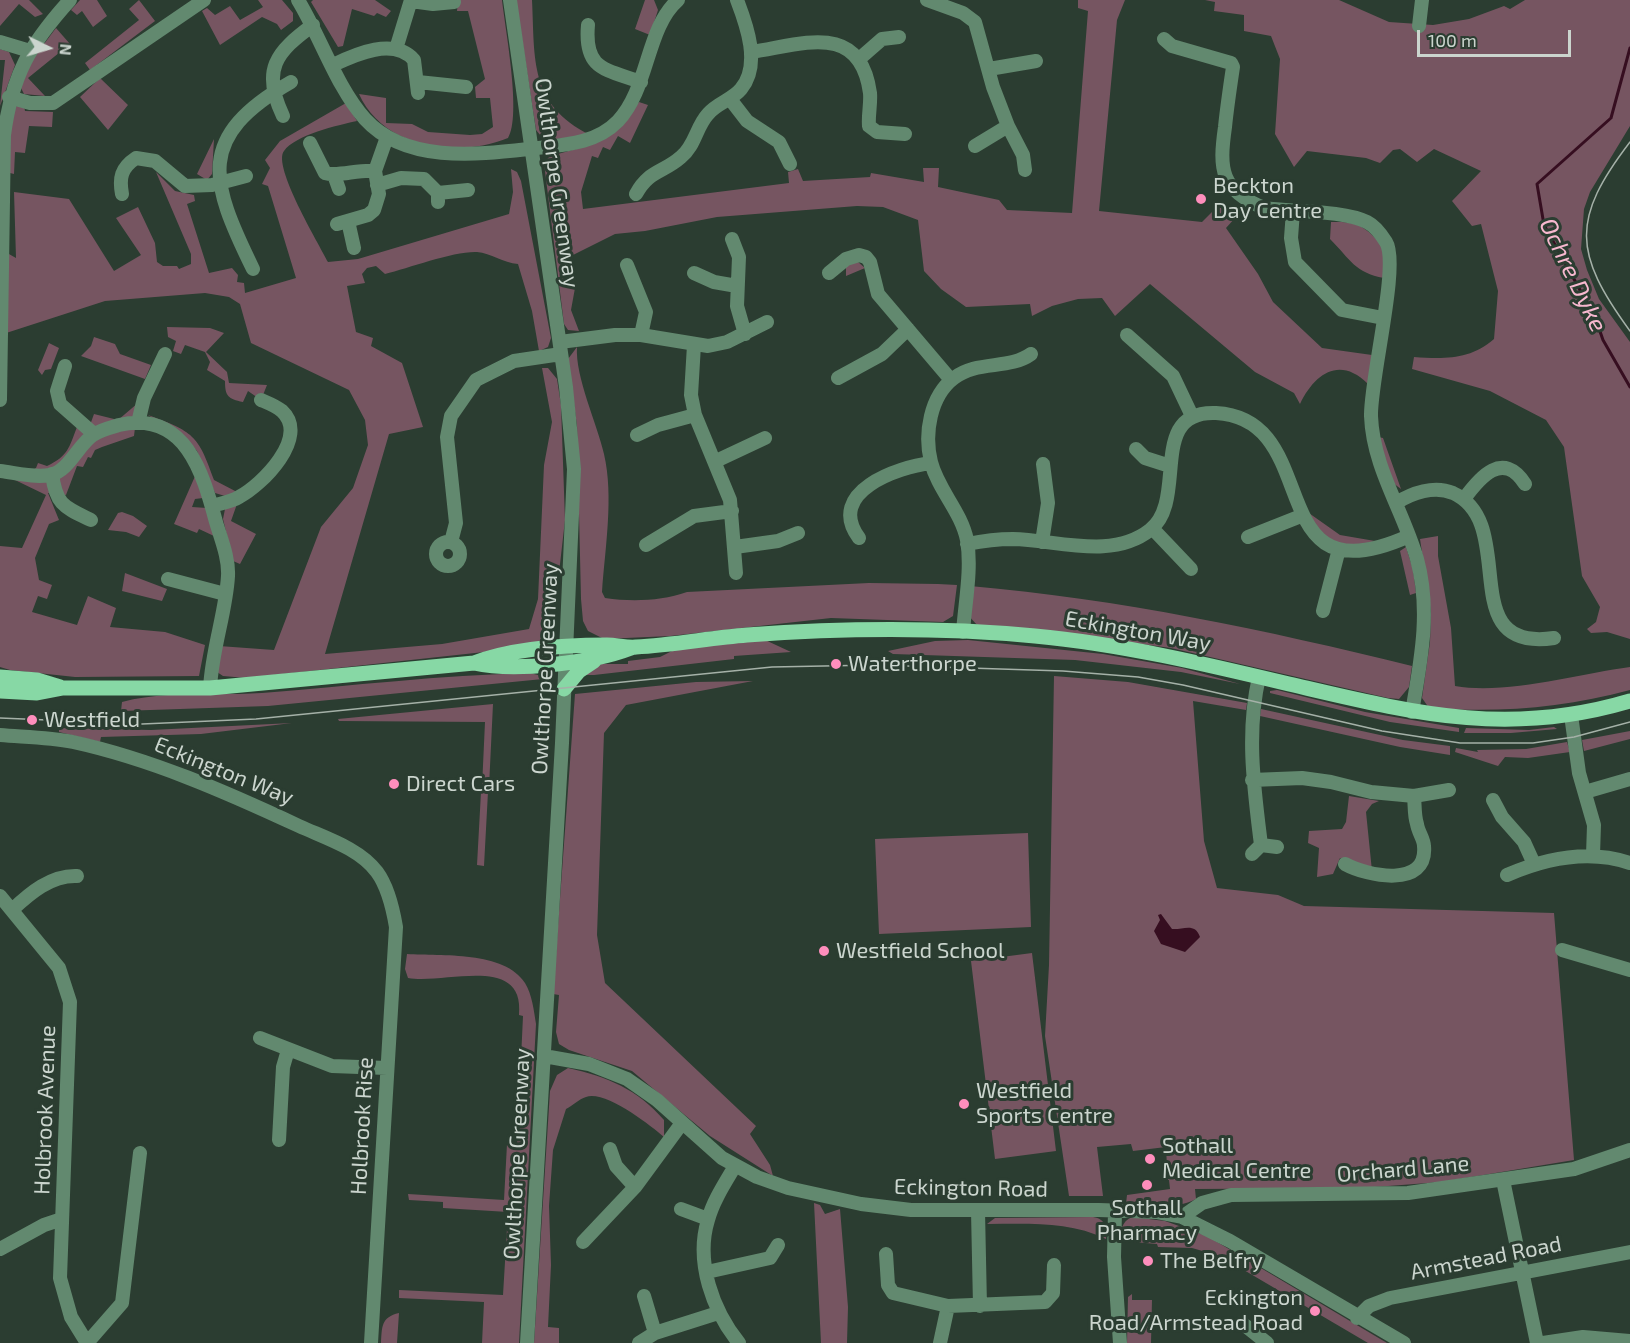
<!DOCTYPE html>
<html>
<head>
<meta charset="utf-8">
<style>
	body { margin:0 }
	#map { position:relative; width:1630px; height:1343px; overflow:hidden; background:#2b3d31; font-family:"Exo 2",sans-serif }
	canvas { display:block }
	.north { position:absolute; left:18px; top:18px; width:60px; height:60px; -webkit-text-stroke:4px #2b3d31; paint-order:stroke; rotate:95deg; font-size:16px; font-weight:700; line-height:24px; text-align:center; color:#cbd5ce }
	.north::after { content:''; display:block; margin:auto; width:21px; height:27px; background:#cbd5ce; clip-path:polygon(50% 0,100% 100%,50% 72%,0 100%) }
	.scale { position:absolute; left:1417px; top:30px; width:154px; height:27px; box-sizing:border-box; border:3px solid #cbd5ce; border-top:0; padding-left:8px; font-size:18px; line-height:21px; white-space:nowrap; color:#cbd5ce; -webkit-text-stroke:4px #2b3d31; paint-order:stroke }
</style>
</head>
<body>
<div id="map">
<canvas width="1630" height="1343"></canvas>
<div class="north">N</div>
<div class="scale">100 m</div>
</div>
<script>
const ctx = document.querySelector('canvas').getContext('2d');
ctx.lineJoin = 'round';
function fill(path, color) { ctx.fillStyle = color; ctx.fill(path, 'evenodd'); }
function trace(path, color, width, dash) { ctx.strokeStyle = color; ctx.lineWidth = width; ctx.lineCap = dash ? 'butt' : 'round'; ctx.setLineDash(dash || []); ctx.stroke(path); }
function drawText(font, color, halo, rows, align = 'center') {
  ctx.font = font + ' "Exo 2",sans-serif'; ctx.lineWidth = 6; ctx.setLineDash([]); ctx.textBaseline = 'middle'; ctx.strokeStyle = halo; ctx.fillStyle = color; for (const [text, x, y, turn = 0] of rows) {
    ctx.save(); ctx.translate(x, y); ctx.rotate((+turn || 0) * Math.PI / 180); ctx.textAlign = isNaN(turn) ? turn : align; if (halo) ctx.strokeText(text, 0, 0); ctx.fillText(text, 0, 0); ctx.restore();
  }
}
fill(new Path2D(`
	M0 0H29L43 14 35 17 19 4 0 26Z
	M80 0H97L107 16 93 27 82 11 77 15 71 10Z
	M139 0 155 21 90 70 85 63 139 20 129 9Z
	M258 0H282L293 13V21L281 30 277 24 262 17 220 45 202 11 207 8 215 15 230 6 240 20 263 7Z
	M313 0H375L391 11 386 17 377 13 374 16 352 9 343 46 338 47 311 2Z
	M458 0H502C505 28 522 116 508 138 457 159 383 148 359 94L386 98V123L412 124 428 132 470 135 482 134 493 127 490 98H476L475 87 485 79 468 11H457Z
	M516 0H532C535 60 529 104 590 135L557 139 541 136 536 130Z
	M645 0H654L658 10 650 35 635 29Z
	M1078 0H1125L1117 20 1099 211 1202 222 1218 206 1235 218 1226 228 1258 274 1273 302 1322 348 1372 355 1368 384C1340 356 1315 373 1300 404L1294 393 1255 372 1150 284 1115 316 1102 298 1078 299 1052 306 1032 316 1030 304 966 307 941 289 924 271 918 220 883 207 857 206 717 217 645 231 615 234 567 258 575 288 571 310 579 331 568 330 564 324 544 163 549 157C601 140 604 149 639 102L648 105 630 143 618 136 610 150 603 147 598 158 592 156 581 192 583 209 789 183 788 172 798 169 803 181 870 177 871 173 924 182 923 168H939L938 187 999 200 1007 210 1072 213 1088 11 1078 8Z
	M1205 0H1339L1389 22 1433 25 1469 19 1504 6 1510 9 1525 0H1630V126L1590 192 1584 209 1581 249 1587 270 1599 299 1630 342V639L1607 632 1591 633 1587 629 1596 622 1600 607 1582 576 1564 447 1546 420 1490 391 1412 369 1414 357C1444 359 1470 360 1494 339L1498 291 1481 224 1472 226 1452 201 1481 171 1434 149 1417 162 1400 149 1393 150 1380 163 1366 158 1307 151 1294 167 1275 134 1280 59 1271 36 1244 31V15L1214 11 1215 2Z
	M56 28 70 44 28 78 45 96 24 94 20 86 29 64Z
	M0 49 9 52 15 65 0 106 5 60H0Z
	M100 78 128 105 108 130 80 97Z
	M346 103 357 121C338 125 295 135 284 151 272 166 319 244 328 262L358 259 509 214 513 192 511 169 517 172 521 181 551 338 548 347 539 351 532 311 518 264C503 263 491 253 477 252 454 251 409 268 385 274L376 266 367 268 362 274 365 283 347 286 356 332 373 338 371 346 402 363 423 427 389 434 325 654 442 644 529 629 538 599 544 465 552 422 542 368H548L557 379 561 405 565 520 554 617 548 641 539 646 246 678 223 676 217 672 219 646 274 650 321 527 353 488 368 445 365 420 349 390 251 343 240 304 229 297 205 293 105 301 0 335V249L16 258 14 192 69 199 114 271 141 255 116 218 138 207 155 243 157 262 163 266H177L179 269 191 264V254L156 172 175 191 194 195 195 201 187 204 209 273 232 268 238 275 237 282 244 283 245 293 296 278 268 186 262 184 270 168 265 160 280 141Z
	M17 105H24L25 111 53 112 52 127 29 126 25 153 15 152 14 174 10 173C10 153 5 123 17 105Z
	M214 139 212 174 207 180 197 174Z
	M1331 222C1359 221 1364 226 1383 246L1384 278C1355 273 1350 259 1330 239Z
	M857 261 865 268 846 276V266Z
	M167 327 210 328 224 333 206 352 227 372 229 383 267 385 261 400 248 391 243 402C228 399 225 396 225 381L207 370 210 362 205 352 185 345 181 354 173 351 176 341 168 337Z
	M94 337 115 344 120 354 151 365 145 379 81 356 91 346Z
	M49 343 59 348 51 369 45 370 42 375 38 370Z
	M577 347C575 377 597 423 604 454 614 497 605 548 602 592L605 598C632 602 661 601 687 592L869 583 938 584 957 585 953 616 943 622 831 618 670 636 604 639 588 631 583 621 581 599 577 426 568 359Z
	M138 403 134 436 102 447 95 450 91 458 88 457 83 467 77 466 66 495 48 493 59 520 49 524 35 558 39 580 52 585 47 599 38 596 32 612 77 625 88 596 116 608 110 627 165 632 205 645 199 676 75 677 10 670 0 667V546L22 548 46 495 15 480 36 468 38 463 47 466C68 456 69 448 77 427L90 425 94 414 118 420Z
	M148 415C193 432 198 434 214 480L237 492 225 496 215 493 197 451 190 443Z
	M1378 437 1383 438 1401 489 1393 483Z
	M196 474 203 498 195 499 192 507 207 508 214 536 199 529 197 533 174 524Z
	M237 504 231 521 256 534 240 564 233 561 223 519 225 509Z
	M1306 511 1340 535 1375 541C1361 547 1335 546 1323 536 1316 530 1311 519 1306 511Z
	M122 512 133 516 147 526 139 537 126 532 108 530 118 513Z
	M1438 536V556L1451 628 1455 686C1506 695 1578 674 1630 667V690C1564 708 1498 713 1429 708L1422 698 1430 642 1431 612 1420 539Z
	M1406 547 1413 569 1416 593 1410 595 1400 551Z
	M125 573 167 589 162 601 122 591Z
	M970 586C1120 599 1266 630 1412 666L1409 687 1399 699 1388 698 1171 648 1083 636 977 625 968 615Z
	M763 639 791 652 734 656V659L594 675H587L583 672 601 664H628V661L660 657 680 647Z
	M968 640 1103 654 1182 668 1240 684 1181 672 1075 660 893 654 888 651 935 641Z
	M530 673 542 676 543 679 268 706 121 711 122 702C166 690 217 696 262 693 352 686 440 675 530 673Z
	M1054 676 1128 682 1247 703 1246 710 1193 701 1204 841 1217 888 1278 895 1304 906 1554 913 1574 1160 1441 1182 1362 1188 1195 1189 1196 1199C1174 1210 1151 1205 1126 1204L1127 1195 1170 1189 1169 1180H1163L1162 1168 1167 1167 1166 1147 1133 1151 1131 1144 1097 1147 1103 1196H1069L1045 1036 1049 965Z
	M753 681 626 705 604 733 597 935 605 983 756 1126 750 1134 770 1165 773 1176 710 1136 632 1071 569 1050 559 1044 556 1032 559 995 553 994 575 694 696 682Z
	M1277 690 1365 712 1459 728V732L1390 722 1270 693V691Z
	M493 704 489 787H482L485 722 339 721 338 719Z
	M1261 709 1403 740 1450 746V755L1400 747 1260 716Z
	M292 723 201 734 101 737 100 742 59 732V728L151 730Z
	M1554 727 1557 729 1511 733H1464L1466 728 1529 730Z
	M1630 731V739L1584 751 1582 740Z
	M1567 742 1570 752 1528 758 1505 757 1498 766 1455 752 1456 748 1478 752 1477 750 1526 749Z
	M481 792H488L484 866 477 865Z
	M1349 796 1379 801 1372 804 1366 812 1372 871 1359 869 1340 858 1333 874 1317 877 1319 848 1308 843 1309 831 1342 829 1346 822Z
	M1028 833 1031 927 879 934 875 839Z
	M1032 953 1056 1151 995 1159 971 961Z
	M407 954C441 956 505 951 525 983 532 994 534 1011 536 1024L519 1343H482L484 1302 399 1298V1290L503 1295 508 1212 443 1208V1202L409 1200 408 1194 504 1200 507 1144 517 1145 523 1016 519 1015C525 953 444 985 408 978L405 969Z
	M568 1068C608 1077 637 1089 664 1120V1137C650 1125 605 1090 586 1097 579 1099 572 1106 566 1109L553 1150 549 1206 551 1265 548 1327 559 1328V1343H534L550 1091 557 1075Z
	M814 1203 820 1205 825 1214 840 1209 848 1307 847 1343H821Z
	M1093 1217C1106 1219 1107 1228 1106 1239 1069 1221 1028 1224 987 1224L995 1218Z
	M1132 1217 1165 1221 1207 1236 1387 1343H1368L1220 1256 1192 1248 1158 1247 1157 1244 1121 1241C1121 1230 1121 1222 1132 1217Z
	M1132 1294V1300H1152L1151 1343H1127L1128 1297Z
	M399 1313 397 1343H381C382 1327 381 1317 399 1313Z`), '#765561');
fill(new Path2D(`
	M1161 914 1172 929C1183 930 1195 922 1200 937L1185 952 1161 944 1154 931 1160 920 1158 915Z`), '#360e20');
trace(new Path2D(`
	M1630 48 1611 118 1537 184 1544 225 1595 317 1603 340 1630 387`), '#360e20', 3);
trace(new Path2D(`
	M298 0C320 36 337 88 365 119 405 163 475 155 529 149 560 145 595 145 618 121 649 88 646 28 678 0
	M510 0 566 387 574 469 562 743 527 1343
	M927 0 963 13 975 22 993 87 1008 126 1023 155 1025 170
	M411 1 433 4 454 2
	M588 25C584 70 605 69 641 82
	M1419 26 1422 0
	M1164 39 1172 46 1231 63 1233 67C1230 87 1227 107 1225 127 1219 169 1220 190 1264 208 1291 212 1344 210 1367 222 1375 226 1381 234 1386 242 1400 264 1370 380 1371 416 1373 468 1403 510 1417 559 1431 610 1421 660 1412 712
	M0 42 30 51
	M396 49 411 0
	M751 52C801 45 860 20 870 93 871 104 868 115 869 126L877 132 905 134
	M858 60 882 39 899 37
	M333 65C356 54 394 37 414 60L418 93
	M989 69 1036 61
	M418 82 466 87
	M9 97 30 103H53L204 0
	M730 99 747 121 779 142 790 164
	M283 116C261 70 276 52 313 25
	M310 143 325 173C337 177 359 169 375 171
	M975 146 1008 126
	M334 175 339 189
	M377 185 401 178 424 179 438 193V202
	M438 193 468 190
	M122 194C119 178 121 168 136 158L155 161 185 186 212 185 246 176
	M636 194C649 170 663 173 681 157 695 146 696 127 708 114 717 103 732 100 741 89 761 65 747 26 737 0
	M1293 211 1291 238 1295 262 1342 310 1383 318
	M348 221 354 248
	M337 224 368 215 374 210 379 194 375 171 387 137
	M732 239 739 257 737 306 745 334
	M627 265 646 312 641 335
	M253 269C210 181 195 137 291 82
	M694 273 714 282 737 286
	M829 273 846 259 859 255 866 257 870 262 878 294 951 380
	M1127 335 1173 376 1192 416
	M560 342 615 335H641L708 346 727 342 767 322
	M694 345 691 395 695 415 730 500 736 573
	M65 366 57 391 60 404 94 434
	M838 378 882 354 908 329
	M0 400 4 135C12 75 30 44 70 0
	M138 423 144 398 165 354
	M637 435 658 425 695 415
	M1136 449 1145 458 1170 466
	M716 461 765 438
	M0 471C16 473 34 478 50 475 69 471 78 445 93 435 100 430 112 427 119 425 186 410 203 474 216 522 221 539 229 558 228 576 226 612 212 649 210 688
	M52 474C56 505 64 507 91 520
	M1464 499C1480 477 1503 450 1525 484
	M1396 503C1412 493 1434 485 1453 493 1521 524 1452 653 1554 638
	M212 506C221 503 231 502 239 497 262 485 310 437 282 411 276 406 268 403 261 400
	M1152 528 1191 569
	M1248 537 1301 516
	M859 538C825 492 898 467 931 463
	M436 554a12 12 0 1 1 24 0a12 12 0 1 1-24 0Z
	M451 542 456 523 447 437 451 416 476 380 514 361 561 354
	M1042 542 1048 503 1043 464
	M967 544C982 541 998 539 1013 539 1057 540 1112 560 1150 530 1189 500 1146 410 1216 413 1327 419 1258 604 1409 536
	M646 545 694 516 732 511
	M735 547 778 541 798 533
	M168 579 225 594
	M1323 611 1339 549
	M963 632C965 603 972 569 967 540 961 511 938 490 931 462 924 434 930 396 954 378 977 360 1009 370 1031 354
	M1259 677C1246 733 1254 788 1261 845
	M1571 715 1579 773 1594 825 1593 855
	M0 735C24 737 49 737 73 742 151 759 226 792 299 826 325 838 359 848 377 872 388 887 393 909 396 927L371 1343
	M1252 780 1302 778 1331 782 1371 792 1414 796 1449 790
	M1585 792 1630 779
	M1493 800 1502 817 1524 842 1534 864
	M1252 854 1261 845 1277 847
	M1345 864C1367 876 1428 889 1424 846 1424 839 1418 832 1417 824 1414 815 1415 805 1414 796
	M1507 875C1546 858 1588 849 1630 863
	M0 896 59 968 70 1002 60 1278 71 1317 87 1343
	M12 910C30 893 51 875 77 876
	M1562 950 1630 970
	M260 1038 332 1066 387 1068
	M544 1056 589 1064 627 1079 657 1100 722 1158 757 1177 788 1188 861 1204 911 1210H1099L1156 1212 1182 1217 1230 1241 1404 1343
	M279 1140 283 1067 288 1050
	M610 1149 616 1166 635 1187
	M735 1166C725 1183 713 1201 708 1220 695 1262 713 1311 739 1343
	M1503 1180 1537 1343
	M681 1209 708 1219
	M978 1211 980 1306
	M1115 1211 1114 1257 1120 1343
	M1182 1217 1202 1203 1231 1195 1408 1193 1574 1169 1630 1150
	M583 1242 635 1187 682 1123
	M0 1249 44 1225 62 1219
	M886 1254 888 1285 893 1293 948 1306 1045 1302 1053 1293 1054 1265
	M707 1272 770 1258 778 1245
	M644 1296 655 1333
	M1357 1318 1369 1306 1390 1298 1630 1252
	M1242 1323 1267 1343
	M87 1343 122 1303 140 1153
	M639 1343 655 1333 718 1313
	M940 1343 948 1306
	M1543 1343 1583 1337 1630 1341`), '#62896f', 14);
trace(new Path2D(`
	M474 663C515 672 592 663 631 648
	M0 677 37 680 60 687
	M564 689 579 671 594 661
	M0 691 37 693 63 688H210L474 663C513 648 565 645 607 645 617 645 627 648 636 647 673 645 710 638 747 635 843 628 939 627 1035 636 1121 644 1205 664 1289 684 1410 712 1506 738 1630 701`), '#87d8a5', 15);
trace(new Path2D(`
	M1630 142C1571 219 1573 253 1630 331
	M0 718 142 724 256 719 772 667 875 665 1063 671 1138 677 1183 685 1382 731 1460 743H1533L1574 737 1630 722`), '#a5b1a8', 1.5);
for (const [x, y, r, color] of [
	[1201,199,6,"#fe8ebc"],
	[836,664,6,"#fe8ebc"],
	[32,720,6,"#fe8ebc"],
	[394,784,6,"#fe8ebc"],
	[824,951,6,"#fe8ebc"],
	[964,1104,6,"#fe8ebc"],
	[1150,1159,6,"#fe8ebc"],
	[1147,1185,6,"#fe8ebc"],
	[1148,1261,6,"#fe8ebc"],
	[1315,1311,6,"#fe8ebc"]
]) { const dot = new Path2D(); dot.arc(x, y, r, 0, 2 * Math.PI); ctx.fillStyle = color; ctx.fill(dot); trace(dot, '#2b3d31', 2); }
drawText('22px', '#cbd5ce', '#2b3d31', [
	["Owlthorpe Greenway",557,183,82],
	["Eckington Way",1138,631,10],
	["Owlthorpe Greenway",545,669,-87],
	["Eckington Way",224,771,22],
	["Holbrook Avenue",45,1110,-88],
	["Holbrook Rise",362,1126,-87],
	["Owlthorpe Greenway",517,1154,-87],
	["Orchard Lane",1403,1169,-5],
	["Eckington Road",971,1188,1],
	["Armstead Road",1486,1258,-11]
]);
drawText('22px', '#cbd5ce', '#2b3d31', [
	["Beckton",1213,186],
	["Day Centre",1213,211],
	["Waterthorpe",848,664],
	["Westfield",44,720],
	["Direct Cars",406,784],
	["Westfield School",836,951],
	["Westfield",976,1091],
	["Sports Centre",976,1116],
	["Sothall",1162,1146],
	["Medical Centre",1162,1171],
	["Sothall",1147,1208,"center"],
	["Pharmacy",1147,1233,"center"],
	["The Belfry",1160,1261],
	["Eckington",1303,1298,"right"],
	["Road/Armstead Road",1303,1323,"right"]
], 'left');
drawText('italic 24px', '#f7b8cf', '#2b3d31', [
	["Ochre Dyke",1573,275,64]
]);
</script>
</body>
</html>
